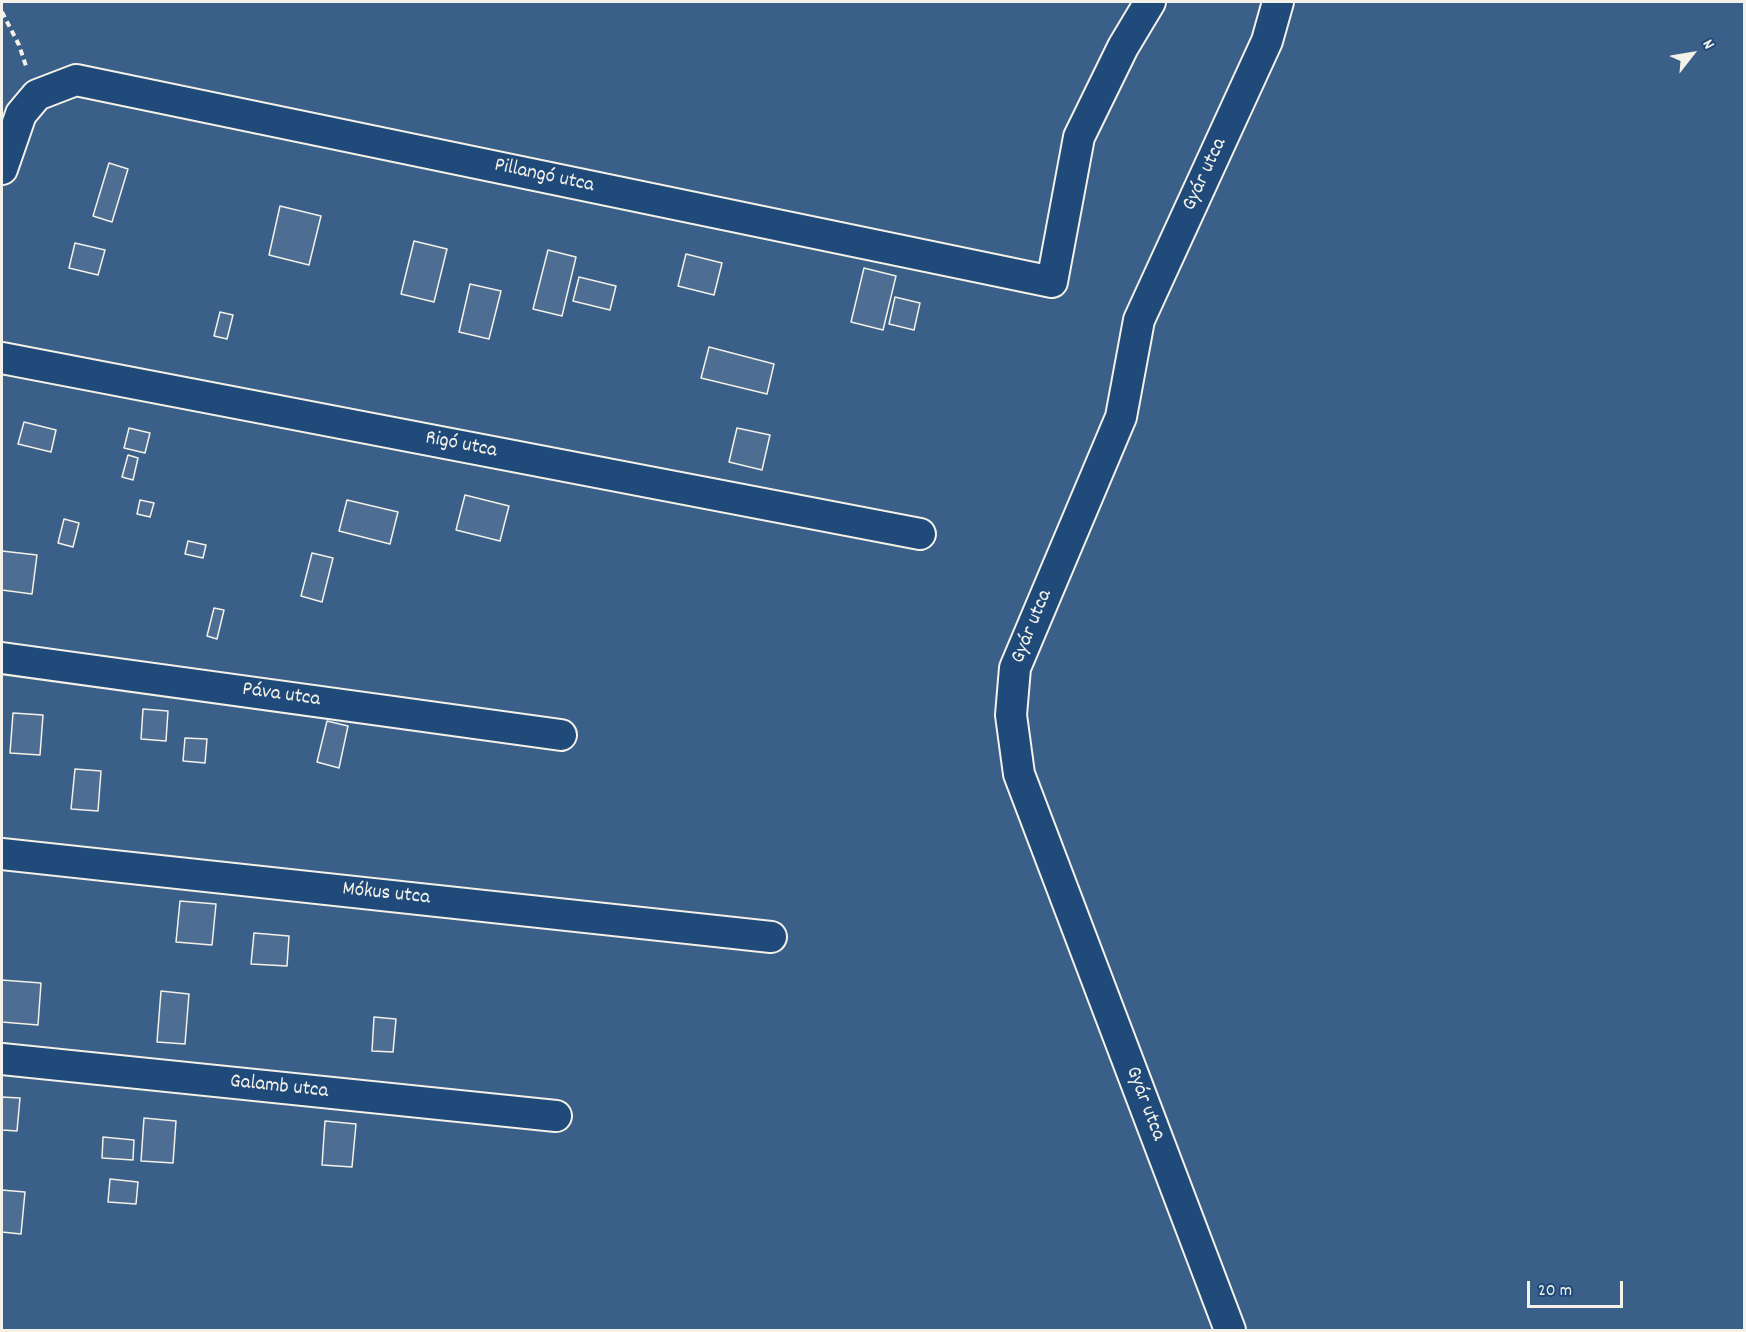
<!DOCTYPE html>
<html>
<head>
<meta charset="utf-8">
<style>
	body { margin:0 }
	#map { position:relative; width:1746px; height:1332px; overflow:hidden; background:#1f4a7a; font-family:Dekko,sans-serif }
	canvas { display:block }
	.frame { position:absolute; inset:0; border:3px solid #f4f1e8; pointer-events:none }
	.north { position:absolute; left:1662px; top:24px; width:60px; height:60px; -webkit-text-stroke:4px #1f4a7a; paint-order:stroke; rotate:59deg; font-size:16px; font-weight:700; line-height:24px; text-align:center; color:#f4f1e8 }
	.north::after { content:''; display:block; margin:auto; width:21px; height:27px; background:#f4f1e8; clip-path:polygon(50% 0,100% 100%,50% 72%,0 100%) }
	.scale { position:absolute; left:1527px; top:1281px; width:96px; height:27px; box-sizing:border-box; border:3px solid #f4f1e8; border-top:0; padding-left:8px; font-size:18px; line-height:21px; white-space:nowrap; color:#f4f1e8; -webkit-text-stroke:4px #1f4a7a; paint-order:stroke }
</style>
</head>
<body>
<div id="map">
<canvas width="1746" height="1332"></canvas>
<div class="frame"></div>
<div class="north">N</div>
<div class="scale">20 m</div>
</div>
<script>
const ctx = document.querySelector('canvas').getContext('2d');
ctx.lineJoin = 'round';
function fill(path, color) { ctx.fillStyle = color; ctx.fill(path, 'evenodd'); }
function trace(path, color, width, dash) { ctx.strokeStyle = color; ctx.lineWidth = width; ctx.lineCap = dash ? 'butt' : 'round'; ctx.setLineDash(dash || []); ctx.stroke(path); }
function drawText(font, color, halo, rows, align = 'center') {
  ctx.font = font + ' Dekko,sans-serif'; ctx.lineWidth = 4.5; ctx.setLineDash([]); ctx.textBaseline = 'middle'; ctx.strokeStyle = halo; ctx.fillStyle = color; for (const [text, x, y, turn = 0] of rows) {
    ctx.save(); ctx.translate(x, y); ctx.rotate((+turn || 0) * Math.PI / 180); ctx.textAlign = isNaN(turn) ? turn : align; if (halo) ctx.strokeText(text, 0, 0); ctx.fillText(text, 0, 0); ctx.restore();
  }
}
fill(new Path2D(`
	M2 2H1744V1330H2Z`), '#3a5f88');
const building = new Path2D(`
	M109 163 128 169 112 222 93 216Z
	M280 206 321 216 309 265 269 255Z
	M414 241 447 249 434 302 401 294Z
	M75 243 105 250 98 275 69 268Z
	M548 250 576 257 562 316 533 309Z
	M686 254 722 263 714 295 678 286Z
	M864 268 896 276 883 330 851 322Z
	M579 277 616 286 610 310 573 301Z
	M470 284 501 291 489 339 459 332Z
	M895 297 920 303 914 330 889 324Z
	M220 312 233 315 227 339 214 336Z
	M709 347 774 364 767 394 701 378Z
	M24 422 56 430 51 452 18 444Z
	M129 428 150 433 145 453 124 448Z
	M737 428 770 435 762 470 729 462Z
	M128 455 138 458 133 480 122 477Z
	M465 495 509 506 500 541 456 530Z
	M140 500 154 503 150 517 137 514Z
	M347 500 398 512 390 544 339 531Z
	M64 519 79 523 73 547 58 543Z
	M188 541 206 545 203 558 185 554Z
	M2 551 37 555 32 594 2 590Z
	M312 553 333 558 322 602 301 596Z
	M214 608 224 610 217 639 207 636Z
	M143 709 168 711 166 741 141 739Z
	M13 713 43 715 40 755 10 753Z
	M327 721 348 726 339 768 317 762Z
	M185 738 207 739 205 763 183 761Z
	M75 769 101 771 98 811 71 809Z
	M180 901 216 904 212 945 176 942Z
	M254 933 289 936 287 966 251 964Z
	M2 980 41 983 38 1025 2 1022Z
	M161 991 189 994 185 1044 157 1042Z
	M374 1017 396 1019 393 1052 372 1051Z
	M2 1097 20 1098 17 1131 2 1130Z
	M144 1118 176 1121 173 1163 141 1161Z
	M325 1121 356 1124 352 1167 322 1165Z
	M103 1137 134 1140 133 1160 102 1158Z
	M110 1179 138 1182 136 1204 108 1202Z
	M2 1190 25 1192 21 1234 2 1232Z`);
fill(building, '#4d6e92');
trace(building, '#f4f1e8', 1.5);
const minor = new Path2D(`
	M2 169 21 114 37 95 76 80 1052 282 1079 137 1123 47 1150 2
	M2 358 920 534
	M2 658 561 735
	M2 854 771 937
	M2 1059 556 1116
	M1230 1330 1019 774 1011 715 1015 668 1121 417 1139 320 1267 41 1278 2`);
trace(minor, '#f4f1e8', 34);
trace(new Path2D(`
	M2 12 19 45 26 66`), '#f4f1e8', 4, [6, 4.5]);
trace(minor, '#1f4a7a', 30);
drawText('21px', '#f4f1e8', '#1f4a7a', [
	["Gyár utca",1206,175,-65],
	["Pillangó utca",544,177,12],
	["Rigó utca",461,446,11],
	["Gyár utca",1033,627,-68],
	["Páva utca",281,696,8],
	["Mókus utca",386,895,6],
	["Galamb utca",279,1088,6],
	["Gyár utca",1144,1104,69]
]);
</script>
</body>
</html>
